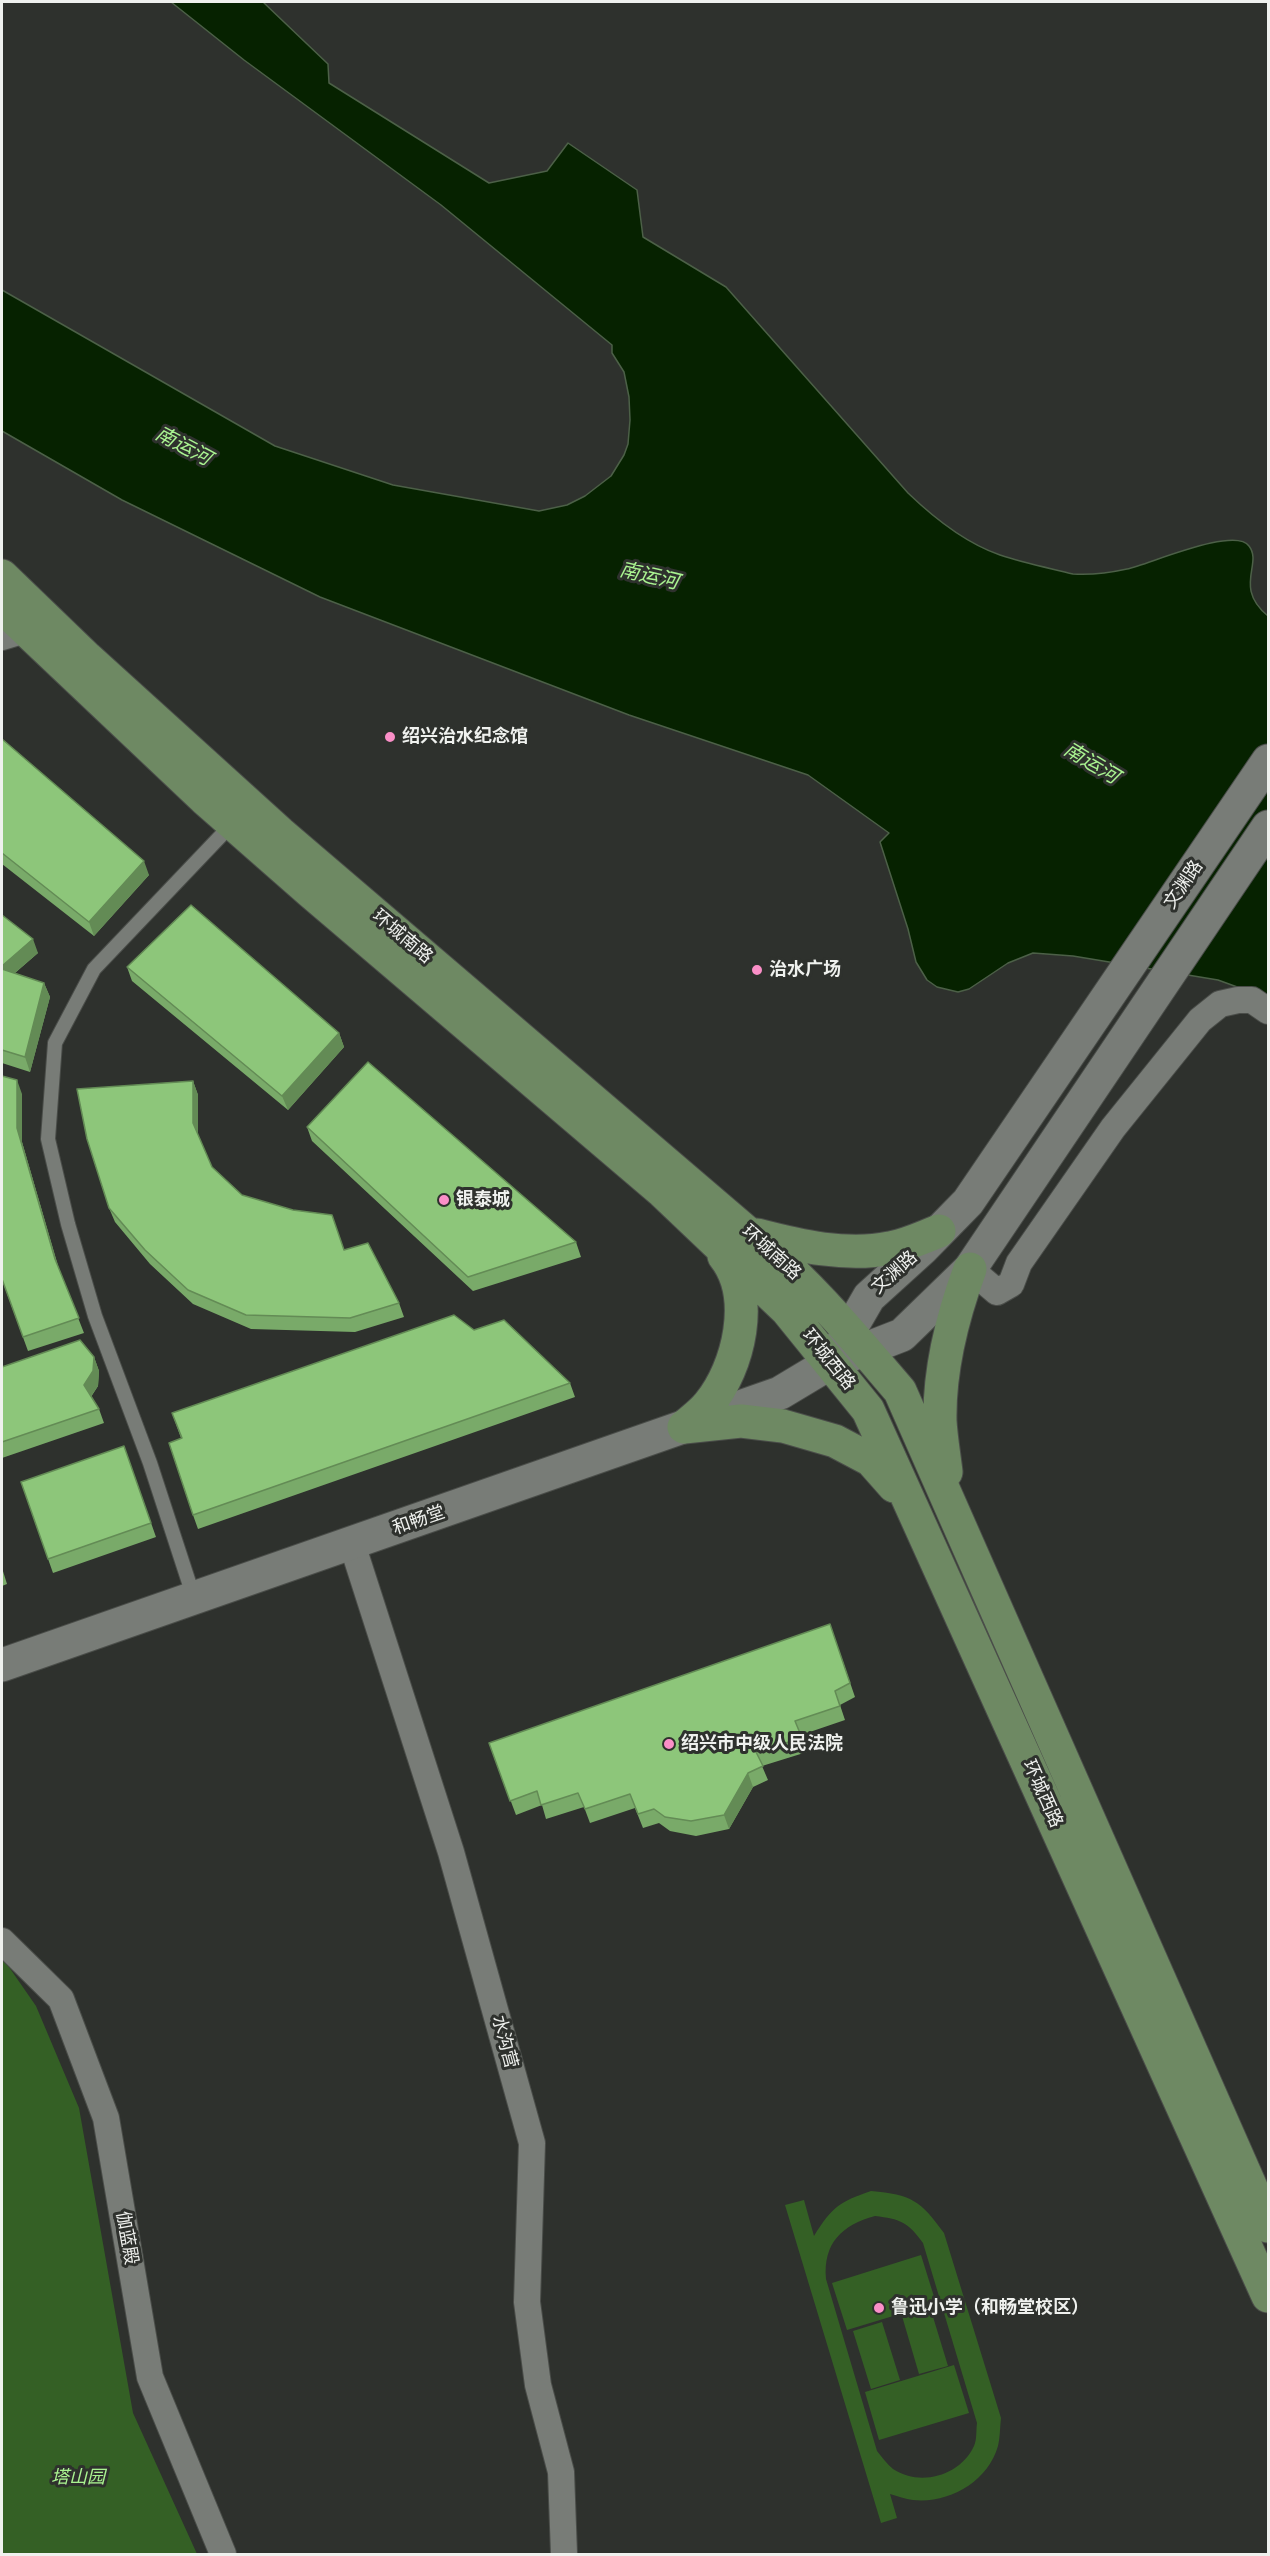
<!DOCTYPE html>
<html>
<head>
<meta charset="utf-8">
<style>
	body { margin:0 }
	#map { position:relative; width:1270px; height:2556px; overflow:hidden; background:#2e312d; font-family:"Times New Roman",serif }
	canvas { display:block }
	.frame { position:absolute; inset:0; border:3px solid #eff1ee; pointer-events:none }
</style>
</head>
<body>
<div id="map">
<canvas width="1270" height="2556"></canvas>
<div class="frame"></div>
</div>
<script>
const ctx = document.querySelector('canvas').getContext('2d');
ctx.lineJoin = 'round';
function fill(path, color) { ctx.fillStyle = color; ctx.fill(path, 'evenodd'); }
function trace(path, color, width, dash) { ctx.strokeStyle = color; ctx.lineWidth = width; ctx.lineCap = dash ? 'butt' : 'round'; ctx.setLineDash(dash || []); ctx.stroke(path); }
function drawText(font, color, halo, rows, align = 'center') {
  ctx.font = font + ' "Times New Roman","Noto Sans SC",serif'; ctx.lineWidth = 6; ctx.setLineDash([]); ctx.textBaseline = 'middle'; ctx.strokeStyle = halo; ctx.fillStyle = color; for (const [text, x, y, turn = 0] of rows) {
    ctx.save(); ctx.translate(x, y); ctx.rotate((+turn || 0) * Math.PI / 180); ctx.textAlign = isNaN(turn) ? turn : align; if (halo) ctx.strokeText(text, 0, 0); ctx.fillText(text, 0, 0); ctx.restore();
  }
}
fill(new Path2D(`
	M2 1957 36 2006 79 2108 133 2413 197 2554H2Z
	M871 2191C912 2195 920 2200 944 2233L1001 2418C1000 2427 1000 2438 998 2446 988 2482 948 2504 913 2500 905 2499 898 2496 890 2494L897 2518 881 2523 785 2205 804 2200 814 2236C832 2207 839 2202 871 2191ZM875 2216C900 2219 908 2222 923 2243L977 2423C976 2430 977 2440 974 2446 960 2476 920 2487 893 2469 887 2464 882 2457 877 2451L826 2279C823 2243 842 2225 875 2216Z
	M921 2255 936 2303 847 2330 832 2283Z
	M930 2307 948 2366 919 2374 902 2316Z
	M882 2322 900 2380 871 2389 853 2331Z
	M954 2365 969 2413 879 2440 865 2392Z`), '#346025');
const water = new Path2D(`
	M171 2H263L328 64 329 83 489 183 547 171 568 143 637 190 643 237 726 287 908 493C934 518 965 543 1000 555 1024 563 1049 568 1073 574 1091 575 1109 573 1127 569 1150 564 1235 526 1249 546 1263 564 1233 587 1268 616V1003L1251 992 1218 980 1073 956 1033 953 1008 963 969 989 958 992 937 987 927 980 916 962 908 929 880 842 889 833 808 775 629 715 320 597 122 500 2 431V290L275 446 393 485 539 511 567 505 585 496 611 476 624 455 628 444 630 420 629 397 624 372 612 353V345L441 205 244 60Z`);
fill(water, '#062200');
trace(water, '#4c6047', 1.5);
const service = new Path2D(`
	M194 1598 150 1463 95 1316 68 1224 48 1139 55 1043 94 969 234 822`);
const minor = new Path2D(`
	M2 637 25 630
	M970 1269 997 1292 1011 1284 1019 1263 1113 1128 1200 1020 1220 1004 1238 1000H1252L1268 1011
	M352 1544 451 1852 532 2143 527 2302 538 2385 561 2472 564 2554
	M2 1941 61 1999 106 2118 150 2377 223 2554`);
const tertiary = new Path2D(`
	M836 1354 869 1297 923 1248 968 1202 1268 761
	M2 1665 780 1393 830 1363 902 1335 970 1269 1268 827`);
const secondary = new Path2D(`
	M2 576 87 658 280 833 785 1265C827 1304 863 1348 900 1391L1268 2226
	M2 607 205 799 311 892 663 1192 787 1310 868 1410 1268 2296
	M757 1235C799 1246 847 1257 890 1248 907 1245 923 1237 939 1231
	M684 1427 741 1421 783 1426 835 1441 871 1460 894 1486
	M684 1427C692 1420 702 1413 709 1404 739 1367 756 1296 724 1256
	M946 1472C944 1455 941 1438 940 1421 939 1369 952 1318 970 1269`);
trace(service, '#4a4d49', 16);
trace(minor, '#4a4d49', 28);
trace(tertiary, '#4a4d49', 35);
trace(secondary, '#4a4d49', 35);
trace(service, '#787c77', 14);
trace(minor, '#787c77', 26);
trace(tertiary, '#787c77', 33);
trace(secondary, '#6e8963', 33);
fill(new Path2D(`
	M2 739 149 875 94 936 2 864Z
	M2 915 38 953 15 973 44 983 50 997 30 1072 2 1063Z
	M127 967 339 1033 344 1047 288 1110 132 981Z
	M193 1081 198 1095V1135L212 1167 242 1195 344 1250 399 1303 404 1317 355 1332 251 1329 193 1304 150 1264 115 1222 109 1208Z
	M22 1094V1142L59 1269 84 1333 28 1351 2 1280Z
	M307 1127 576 1242 581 1257 473 1291 312 1141Z
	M474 1330 570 1383 575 1397 198 1529 193 1515 181 1438 172 1413Z
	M94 1357 99 1371 98 1386 91 1397 99 1409 104 1423 2 1458V1367Z
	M124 1446 156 1537 53 1573 21 1482Z
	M2 1568 7 1584 2 1586Z
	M830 1624 855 1697 840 1705 845 1720 801 1735 807 1752 762 1766 768 1780 753 1787 729 1829 696 1836 670 1831 659 1823 643 1828 635 1808 590 1823 584 1807 546 1819 542 1805 516 1815 489 1743Z`), '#79aa69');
fill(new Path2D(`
	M144 861 149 875 94 936 89 922Z
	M33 939 38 953 4 982 2 974V966Z
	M44 983 50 997 30 1072 25 1057Z
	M339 1033 344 1047 288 1110 282 1096Z
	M17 1080 22 1094V1142L60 1274 55 1259 17 1128Z
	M193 1081 198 1095V1138L193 1123Z
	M94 1357 99 1371 98 1386 89 1399 84 1385Z
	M748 1773 753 1787 729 1829 724 1815Z`), '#638b55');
const building = new Path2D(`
	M2 739 144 861 89 922 2 853Z
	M191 905 339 1033 282 1096 127 967Z
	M2 915 33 939 2 966Z
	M2 969 44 983 25 1057 2 1050Z
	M368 1062 576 1242 468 1277 307 1127Z
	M2 1076 17 1080V1128L55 1259 79 1318 23 1337 2 1279Z
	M193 1081V1123L212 1167 242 1195 293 1210 332 1215 344 1250 368 1243 399 1303 350 1318 246 1315 188 1290 145 1250 109 1208 87 1139 77 1089Z
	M454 1315 474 1330 504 1320 570 1383 193 1515 169 1443 182 1438 172 1413Z
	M80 1340 94 1357 93 1371 84 1385 99 1409 2 1442V1367Z
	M124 1446 151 1523 48 1559 21 1482Z
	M830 1624 850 1683 835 1691 840 1706 795 1721 802 1738 756 1752 763 1766 748 1773 724 1815 691 1821 665 1817 654 1809 638 1814 630 1794 585 1809 578 1793 541 1805 537 1791 510 1801 489 1743Z`);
fill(building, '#8dc67a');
trace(building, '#638b55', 1.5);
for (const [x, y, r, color] of [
	[390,737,6,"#fa8fc7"],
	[757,970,6,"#fa8fc7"],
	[444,1200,6,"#fa8fc7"],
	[669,1744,6,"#fa8fc7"],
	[879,2308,6,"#fa8fc7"]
]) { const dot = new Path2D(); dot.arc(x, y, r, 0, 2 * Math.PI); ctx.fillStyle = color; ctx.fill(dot); trace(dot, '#2e312d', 2); }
drawText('bold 18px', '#eff1ee', '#2e312d', [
	["绍兴治水纪念馆",402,737],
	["治水广场",769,970],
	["银泰城",456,1200],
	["绍兴市中级人民法院",681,1744],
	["鲁迅小学（和畅堂校区）",891,2308]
], 'left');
drawText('18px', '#eff1ee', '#2e312d', [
	["文渊路",1184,885,-56],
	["环城南路",402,937,40],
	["环城南路",771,1253,42],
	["文渊路",895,1273,-42],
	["环城西路",828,1360,51],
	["和畅堂",419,1521,-19],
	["环城西路",1042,1794,66],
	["水沟营",504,2042,75],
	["伽蓝殿",126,2238,80]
]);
drawText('italic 18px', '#aaf491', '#2e312d', [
	["塔山园",78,2478]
]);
drawText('italic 20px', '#aaf491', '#2e312d', [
	["南运河",183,447,28],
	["南运河",649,577,13],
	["南运河",1091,764,31]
]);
</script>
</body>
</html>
